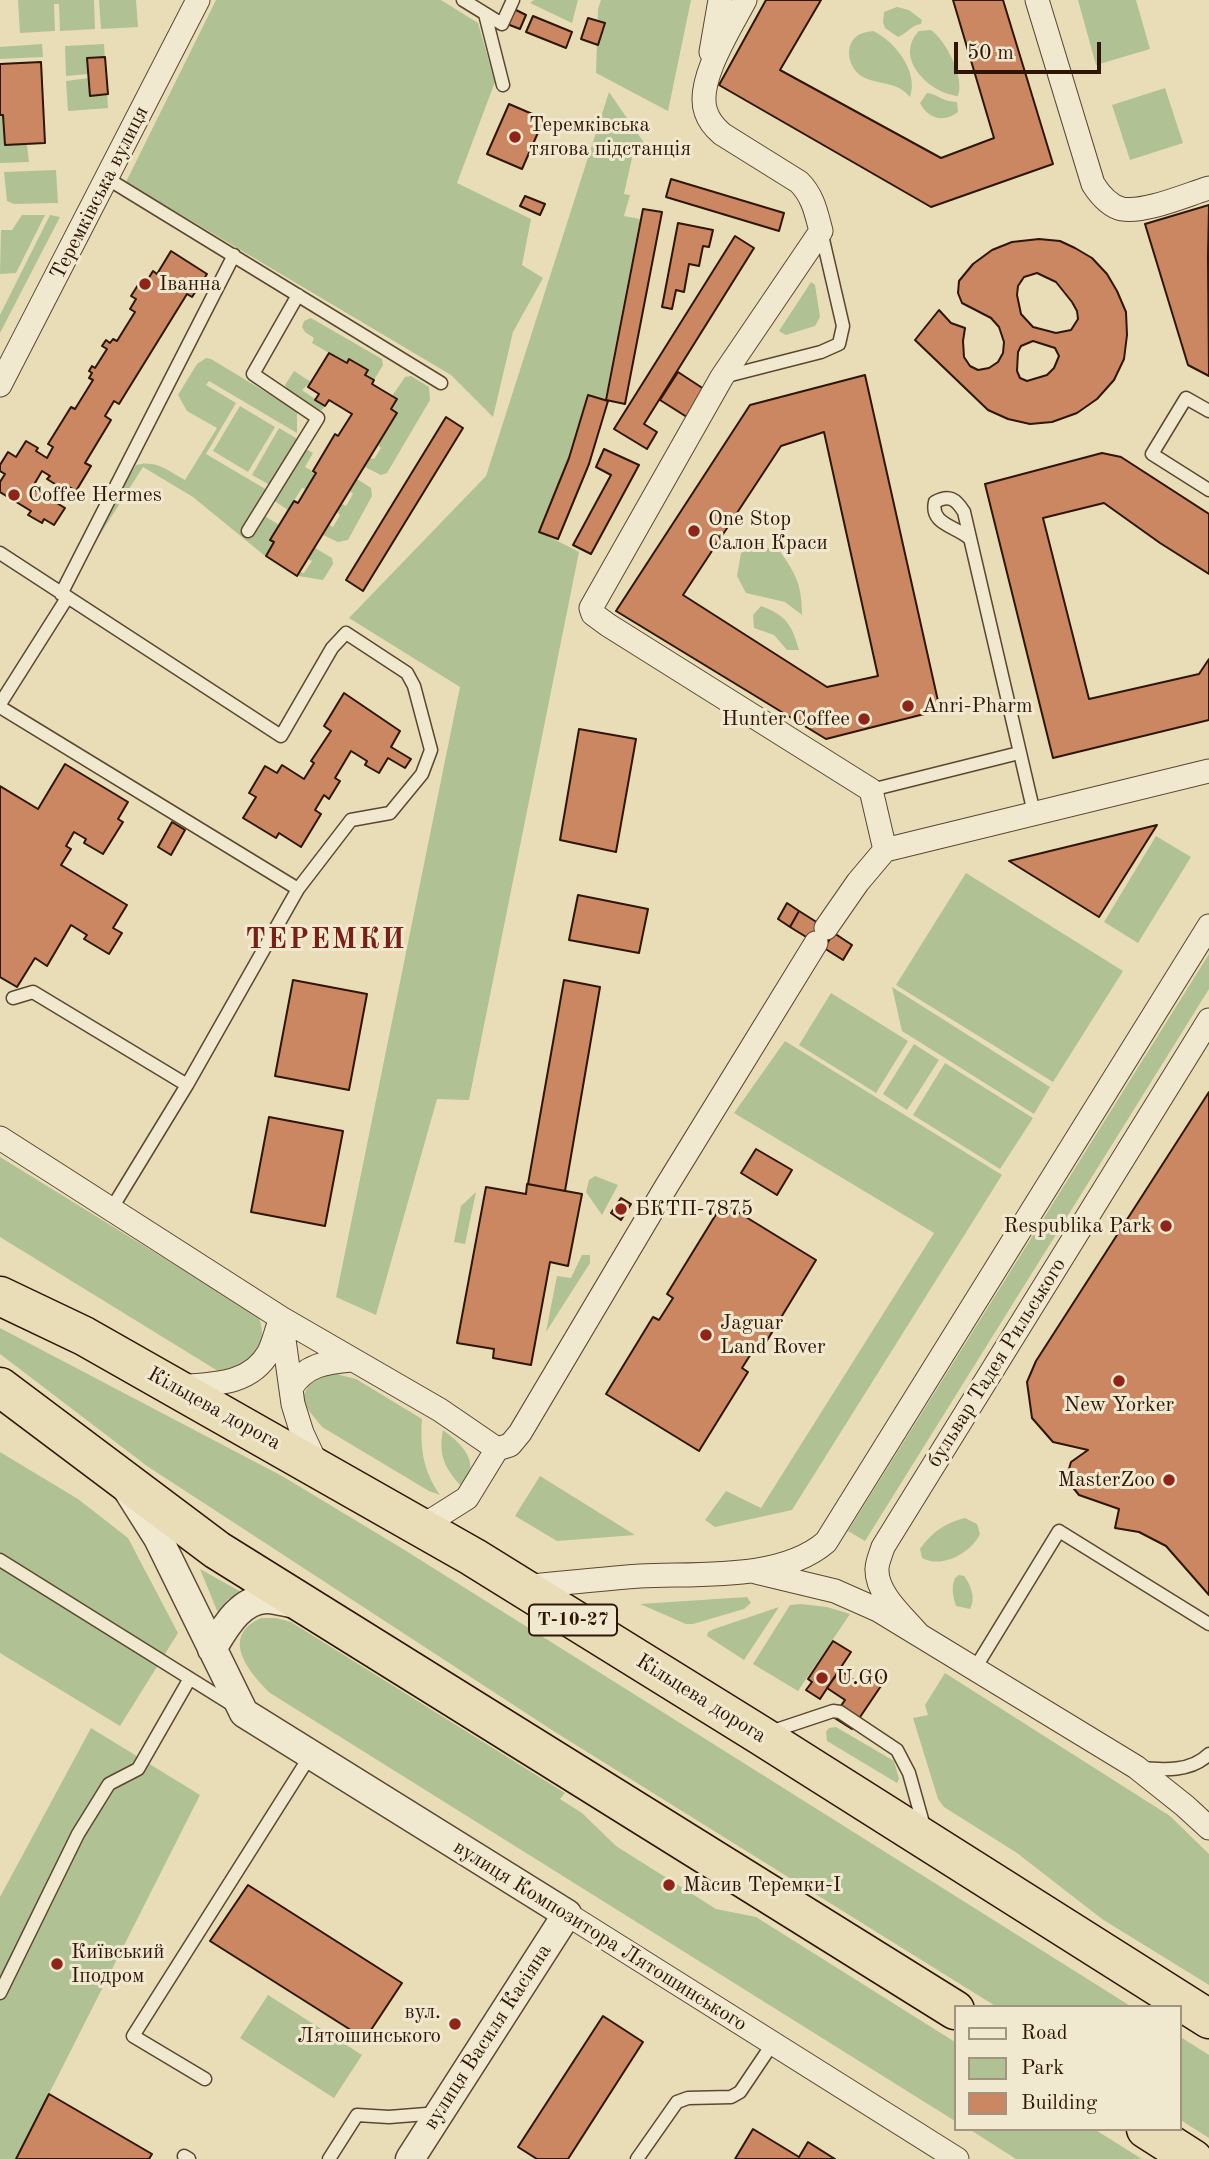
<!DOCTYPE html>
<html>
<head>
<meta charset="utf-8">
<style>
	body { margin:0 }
	#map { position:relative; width:1209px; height:2159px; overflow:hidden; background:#e8ddb7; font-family:"Old Standard TT",serif }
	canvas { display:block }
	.legend { position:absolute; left:954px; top:2005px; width:228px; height:126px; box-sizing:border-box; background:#f0e9d0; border:2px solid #a2947e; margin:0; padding:9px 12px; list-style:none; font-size:21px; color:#2e1504 }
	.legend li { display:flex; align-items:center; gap:14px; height:35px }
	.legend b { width:35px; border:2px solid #a2947e }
	.scale { position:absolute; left:954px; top:42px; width:147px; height:32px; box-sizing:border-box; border:4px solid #2e1504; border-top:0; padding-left:9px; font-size:21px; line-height:24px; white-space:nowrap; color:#2e1504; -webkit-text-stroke:5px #f0e9d0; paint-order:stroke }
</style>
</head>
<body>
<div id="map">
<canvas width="1209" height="2159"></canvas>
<ul class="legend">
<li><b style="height:9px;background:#f0e9d0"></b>Road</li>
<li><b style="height:19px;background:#b0c293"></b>Park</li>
<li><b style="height:19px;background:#ca8762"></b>Building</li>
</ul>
<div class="scale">50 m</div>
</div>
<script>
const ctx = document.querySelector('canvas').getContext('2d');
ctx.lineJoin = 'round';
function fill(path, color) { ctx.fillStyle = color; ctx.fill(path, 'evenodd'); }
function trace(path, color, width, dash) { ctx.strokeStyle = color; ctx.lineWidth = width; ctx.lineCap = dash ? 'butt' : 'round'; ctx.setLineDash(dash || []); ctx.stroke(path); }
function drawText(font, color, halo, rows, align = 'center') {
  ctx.font = font + ' "Old Standard TT",serif'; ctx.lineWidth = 6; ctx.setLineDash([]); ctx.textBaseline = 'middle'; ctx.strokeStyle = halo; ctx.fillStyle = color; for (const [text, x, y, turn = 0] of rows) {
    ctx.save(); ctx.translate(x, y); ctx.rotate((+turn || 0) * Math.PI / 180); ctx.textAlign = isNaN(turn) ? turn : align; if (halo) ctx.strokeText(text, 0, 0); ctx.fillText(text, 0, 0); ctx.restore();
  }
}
fill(new Path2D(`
	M18 0H94L95 29 60 31 59 4H54L55 31 20 33Z
	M99 0H136L138 27 101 29Z
	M216 0H441L478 23 495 82 457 183 531 219 522 265 543 278 513 332 493 417 451 375 126 182Z
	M534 0H578L572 23 530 3Z
	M601 0H691L668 111 596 73 598 9Z
	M1078 0H1136L1150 49 1096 65Z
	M897 7 909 10 922 20 921 24C911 25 907 34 898 37L885 28 883 22 884 12Z
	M931 30C946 41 965 77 958 96 929 93 893 58 919 31Z
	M873 31C895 41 919 72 910 97 898 82 881 85 865 78 851 72 844 52 853 40 858 33 866 32 873 31Z
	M42 44 43 57 0 59V47Z
	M104 44 108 108 68 111 66 81 89 78 88 74 66 76 65 46Z
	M1165 88 1183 143 1130 160 1112 105Z
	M609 92 651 153 634 149 624 194 630 195 624 216 640 219 605 399 588 395 569 458 538 531 579 552 469 1100 437 1099 376 1315 336 1297 460 687 349 618 486 476Z
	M927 93C936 93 942 102 957 102L958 112C944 123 928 119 920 103Z
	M0 115H3L5 145H27L29 162 0 163Z
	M56 170 58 203 14 204 7 201 4 172Z
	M22 215H45L16 273 0 274 1 230H12Z
	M50 215 60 217 0 333V315Z
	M811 282 815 285 820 317 815 326 786 335 779 331Z
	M311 318 382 359 383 365 374 380 365 375 368 370 349 359 346 363 312 343 314 338 305 332 302 327 304 321Z
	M206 358 211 359 297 411V433L209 381 206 385 236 403 206 454 267 490 263 515 279 525 271 539 274 542 265 556 193 497 143 467 75 574 118 495 122 496 126 489 123 487 136 465C155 459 169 471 185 480L217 428 187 411 178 395 197 364Z
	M294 371 311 382 302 390 325 406 322 410C309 409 290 397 285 385Z
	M411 376 429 387 430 400 387 473 381 475 365 467 370 458 374 459 381 448 378 445 397 413 392 409 397 399 392 396 405 377Z
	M240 406 275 427 248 472 213 451Z
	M279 428 296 438 297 441 270 485 252 475Z
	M304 448 313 453 305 467 316 473 306 489 302 488 288 510 273 500Z
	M357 479 371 488 372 496 348 540 338 542 323 535 329 525 333 527 340 515 337 512 342 504 346 506 353 494 350 491Z
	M756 546 779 550C796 574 802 585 802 615L785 602 746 593 737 576 741 553Z
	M315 548 332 558 333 564 323 580 298 576 300 572 304 573 312 561 308 559Z
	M761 606C786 615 792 625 799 650H787L774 635 754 628 753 615Z
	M1156 836 1191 857 1138 943 1104 922Z
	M966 873 1123 971 1053 1082 896 985Z
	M1209 954V989L865 1541 848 1531Z
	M892 987 1050 1087 1034 1114 902 1031Z
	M831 993 908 1041 876 1093 799 1045Z
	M785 1041 1002 1175 792 1510 715 1527 705 1520 726 1491 761 1508 934 1233 734 1113Z
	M914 1044 939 1060 907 1110 883 1094Z
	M945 1063 1033 1118 1000 1169 913 1115Z
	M0 1157 258 1316C268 1337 259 1364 235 1370 230 1372 223 1371 218 1371L0 1237Z
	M595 1176 618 1185 602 1215 586 1192 589 1180Z
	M476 1192 465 1244 454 1242 461 1206Z
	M582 1255H590V1263L546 1332 557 1276 571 1278Z
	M0 1328 282 1476 403 1549 1132 2007H997L555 1732 147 1466 0 1354Z
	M336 1374 356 1379 422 1419C420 1448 423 1471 440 1495L429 1491 322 1427 302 1402C307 1381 316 1378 336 1374Z
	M443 1430C455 1439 474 1454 470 1472 470 1477 465 1483 462 1487 445 1469 438 1455 443 1430Z
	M0 1452 78 1499 128 1538 178 1633 120 1726 0 1653Z
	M540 1476 635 1535 557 1541 515 1516Z
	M965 1518 977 1524 980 1534C971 1553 942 1569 922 1558L920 1549C932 1532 945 1523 965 1518Z
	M200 1569 243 1593 228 1599 218 1613Z
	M959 1575 964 1576C971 1585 976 1598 970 1609L956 1606C953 1597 951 1587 955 1578Z
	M747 1597 751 1603 744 1609 693 1624H686L640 1604Z
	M801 1604 827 1607 850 1614 798 1691 753 1664 790 1605Z
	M779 1607 744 1660 707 1636 708 1632 714 1629Z
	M261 1618H276L291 1622 565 1793 560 1799 582 1813 616 1846 716 1909 756 1917 955 2042V2121L270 1693C249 1672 219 1637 261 1618Z
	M945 1673 1170 1816 1209 1854V1985L1102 1919 1017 1853 944 1807 938 1799 913 1718 928 1715 925 1705Z
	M836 1727 894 1761 899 1779 897 1783 827 1741 826 1732 829 1728Z
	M91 1728 200 1795 16 2159H0V1897Z
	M268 1995 362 2055 334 2098 240 2038Z
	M1179 2036 1209 2055V2138L1179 2119Z
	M969 2129H1094L1142 2159H1016Z`), '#b0c293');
const building = new Path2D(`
	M766 0H821L780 70 941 158 994 138 953 0H1003L1053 164 931 207 719 85Z
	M514 9 526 15 520 29 507 24Z
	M533 16 572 32 566 48 526 32Z
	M588 18 605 23 598 45 581 39Z
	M105 57 108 94 90 96 87 58Z
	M41 62 45 143 5 145 3 115H0V64Z
	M509 104 544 119 522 169 487 154Z
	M671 179 784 213 779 231 666 197Z
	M525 196 545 204 540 215 520 206Z
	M1209 205 1208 257 1209 376 1188 365 1145 224Z
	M643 209 662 212 625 404 606 400Z
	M678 223 713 230 709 247 703 246 699 266 689 264 684 292 676 290 672 309 662 307Z
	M735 236 754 248 644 424 657 432 647 449 614 429Z
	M1039 239 1060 241 1075 248 1092 258 1107 274 1117 291 1126 312 1127 335 1124 359 1114 380 1097 399 1077 413 1052 422 1030 424 1008 419 988 410 915 340 939 310 951 323 965 328 963 341 964 357 970 366 978 370 989 368 998 362 1003 353 1004 342 999 327 991 318 962 303 958 293 959 281 973 264 992 250 1012 242ZM1037 273 1056 282 1072 302 1077 311 1078 319 1071 330 1056 333 1033 327 1021 314 1017 295 1018 286 1024 277ZM1033 341 1055 348 1059 356 1054 368 1047 375 1027 381 1020 378 1017 371 1018 352 1021 346Z
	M171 251 207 274 192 297 187 294 119 404 114 401 105 416 111 420 85 463 91 466 76 491 68 486 66 491 47 479 50 476 42 471 32 488 65 508 54 525 44 519 42 523 28 515 31 511 0 492V482L5 474 0 471V465L8 452 16 457 26 441 38 448 36 451 47 458 53 447 48 444 71 407 75 409 93 380 89 378 92 373 89 371 92 366 95 368 107 349 102 346 106 340 110 343 113 339 117 341 135 312 130 309 136 299 131 296 138 285 143 287 153 271 157 274Z
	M329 353 347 363 349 359 368 370 365 375 374 380 372 384 397 399 391 409 397 413 297 576 266 556 274 542 270 540 294 501 298 503 316 473 313 471 335 434 338 436 352 414 329 400 325 406 315 400 319 394 308 387Z
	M678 372 707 391 690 419 660 400Z
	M865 375 940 710 826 739 616 611 750 405ZM824 432 878 676 827 687 683 595 781 446Z
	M588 395 608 401 589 464 558 539 539 532 569 458Z
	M446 417 463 428 363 591 346 580Z
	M604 449 639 465 591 554 573 545 611 475 596 467Z
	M1102 453 1121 457 1209 514V574L1160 543 1104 503 1043 518 1089 699 1199 674 1209 659V720L1053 758 985 484Z
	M344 693 400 731 391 747 411 759 405 768 388 758 379 773 365 765 367 761 351 751 335 778 340 781 329 799 324 795 315 810 321 814 301 847 279 833 276 838 243 818 256 797 249 793 265 766 277 773 282 765 304 779 314 763 311 761 331 731 324 726Z
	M579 729 636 739 616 852 560 840Z
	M65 764 128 802 118 819 123 822 103 854 84 843 86 839 74 832 66 846 71 849 61 865 127 905 113 928 122 933 109 954 84 939 87 935 71 925 47 966 35 958 17 987 0 977V786L38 809Z
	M172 822 185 830 171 855 158 847Z
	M1157 825 1099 917 1009 861Z
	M578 895 648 909 639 953 569 940Z
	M787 903 799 911 790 927 778 919Z
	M799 911 834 933 824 948 790 927Z
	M834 933 852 945 843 960 824 948Z
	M293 980 367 994 349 1090 275 1076Z
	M564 980 600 987 565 1191 528 1184Z
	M1209 1092V1595L1166 1546 1139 1532 1115 1528 1119 1509 1079 1495 1066 1479 1071 1462 1088 1450 1053 1442 1032 1418 1027 1382 1036 1361Z
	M269 1117 343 1131 325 1226 251 1212Z
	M756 1149 792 1170 777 1195 741 1173Z
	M527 1184 582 1194 568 1266 550 1262 531 1365 493 1358 494 1349 457 1343 486 1187 526 1194Z
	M621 1198 631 1204 621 1220 611 1213Z
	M723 1203 816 1260 760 1352 754 1349 742 1368 748 1372 699 1451 606 1394 653 1317 659 1320 673 1298 667 1294Z
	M833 1641 851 1652 820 1699 806 1690 812 1682 808 1679Z
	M866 1668 885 1680 852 1729 833 1717 845 1700 827 1688 840 1670 857 1682Z
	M248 1885 402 1983 365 2039 210 1941Z
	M603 2016 643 2042 568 2159H537L518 2147Z
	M49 2094 152 2154 149 2159H16Z
	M753 2129 799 2157 808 2142 835 2159H735Z`);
fill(building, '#ca8762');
trace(building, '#2e1504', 2);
const service = new Path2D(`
	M463 0 502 24 513 0
	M485 14 503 85
	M108 179 441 383
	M723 377 821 352 839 344 843 326 821 231
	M1209 411 1186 398 1152 454 1209 490
	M248 531 318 418 253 374 298 295
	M969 538C955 526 930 524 935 502 949 494 956 499 964 512L1034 813
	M0 553 281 736 332 648 346 633 407 673 414 686 431 750 422 774 390 813 351 820 298 889
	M61 594 234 255
	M0 704 67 598
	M0 707 298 889 187 1085 112 1208
	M871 790 1019 753
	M13 998 33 992 187 1085
	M0 1560 234 1706
	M974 1670 1059 1531 1209 1624
	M770 1732 833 1711 840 1712 897 1750 909 1773 925 1830
	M1140 1768C1164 1770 1191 1772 1209 1754
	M0 1993 78 1834 109 1784 138 1769 189 1680
	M205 2079 133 2036 310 1756
	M184 2156 189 2159
	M329 2159 357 2115 389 2117 439 2113
	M637 2159 677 2102 688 2098 731 2097 740 2092 773 2043`);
const minor = new Path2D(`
	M745 0C731 27 695 82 706 112 709 121 715 128 722 134L799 182C813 196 816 212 821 231L722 377 591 608 593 614 608 625 871 790 885 850 858 882 826 928
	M1037 0 1093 184C1100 195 1109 206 1122 209 1145 213 1186 195 1209 188
	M711 52 720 0
	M0 385 198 0
	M885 850 1209 771
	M0 1138 281 1318 440 1410 497 1449
	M281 1318 293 1404 302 1433 317 1465
	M176 1387C211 1384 250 1386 269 1352 274 1342 276 1331 280 1321
	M291 1388C305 1365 326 1362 352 1360
	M421 1527 467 1498 497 1449 510 1445 520 1433 666 1187 816 943
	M756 1572 835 1591 878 1610 1136 1767 1185 1806 1209 1828
	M523 1587C562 1583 601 1579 640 1576 697 1573 781 1581 826 1542L1209 926
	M919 1635C904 1617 876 1594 877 1569 877 1562 881 1554 883 1547L1209 1020
	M567 1914 957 2159`);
const tertiary = new Path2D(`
	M127 1489 158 1538 244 1713 567 1914 410 2159
	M212 1649C224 1629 241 1597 269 1599 279 1600 288 1603 297 1604`);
const trunk = new Path2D(`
	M0 1296 84 1336 473 1557 760 1735 1209 2019
	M0 1387 217 1550 955 2010
	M1146 2129 1193 2159`);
trace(service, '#5c4731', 15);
trace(minor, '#5c4731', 25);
trace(tertiary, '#5c4731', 31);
trace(trunk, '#2e1504', 41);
trace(service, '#f0e9d0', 12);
trace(minor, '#f0e9d0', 23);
trace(tertiary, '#f0e9d0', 28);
trace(trunk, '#e8ddb7', 38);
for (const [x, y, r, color] of [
	[515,137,7,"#8f2418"],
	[145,284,7,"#8f2418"],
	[14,495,7,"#8f2418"],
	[694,531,7,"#8f2418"],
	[908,706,7,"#8f2418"],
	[864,719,7,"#8f2418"],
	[621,1209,7,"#8f2418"],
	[1166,1226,7,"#8f2418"],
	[706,1335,7,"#8f2418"],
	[1119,1381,7,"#8f2418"],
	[1169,1480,7,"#8f2418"],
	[822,1678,7,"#8f2418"],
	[669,1885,7,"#8f2418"],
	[57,1964,7,"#8f2418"],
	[455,2024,7,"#8f2418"]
]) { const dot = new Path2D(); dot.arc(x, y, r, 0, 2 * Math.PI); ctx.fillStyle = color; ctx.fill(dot); trace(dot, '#f0e9d0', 2.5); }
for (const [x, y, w] of [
	[573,1620,88]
]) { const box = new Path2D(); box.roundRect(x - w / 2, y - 15.5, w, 31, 5); ctx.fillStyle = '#f0e9d0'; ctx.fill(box); trace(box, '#2e1504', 2); }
drawText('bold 19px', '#2e1504', null, [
	["Т-10-27",573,1620]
]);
drawText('21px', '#2e1504', '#f0e9d0', [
	["Теремківська",529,125],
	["тягова підстанція",529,149],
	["Іванна",159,284],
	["Coffee Hermes",28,495],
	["One Stop",708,519],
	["Салон Краси",708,543],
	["Anri-Pharm",922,706],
	["Hunter Coffee",850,719,"right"],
	["БКТП-7875",635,1209],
	["Respublika Park",1152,1226,"right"],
	["Jaguar",720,1323],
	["Land Rover",720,1347],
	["New Yorker",1119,1405,"center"],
	["MasterZoo",1155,1480,"right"],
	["U.GO",836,1678],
	["Масив Теремки-I",683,1885],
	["Київський",71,1952],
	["Іподром",71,1976],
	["вул.",441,2012,"right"],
	["Лятошинського",441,2036,"right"]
], 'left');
drawText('21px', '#2e1504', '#f0e9d0', [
	["Теремківська вулиця",100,193,-63],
	["бульвар Тадея Рильського",997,1363,-58],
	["Кільцева дорога",214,1409,29],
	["Кільцева дорога",701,1699,32],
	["вулиця Композитора Лятошинського",600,1936,32],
	["вулиця Василя Касіяна",488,2037,-57]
]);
ctx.letterSpacing = '2px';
drawText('bold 28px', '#7a1f14', '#f0e9d0', [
	["ТЕРЕМКИ",326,941]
]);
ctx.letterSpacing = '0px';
</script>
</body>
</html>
